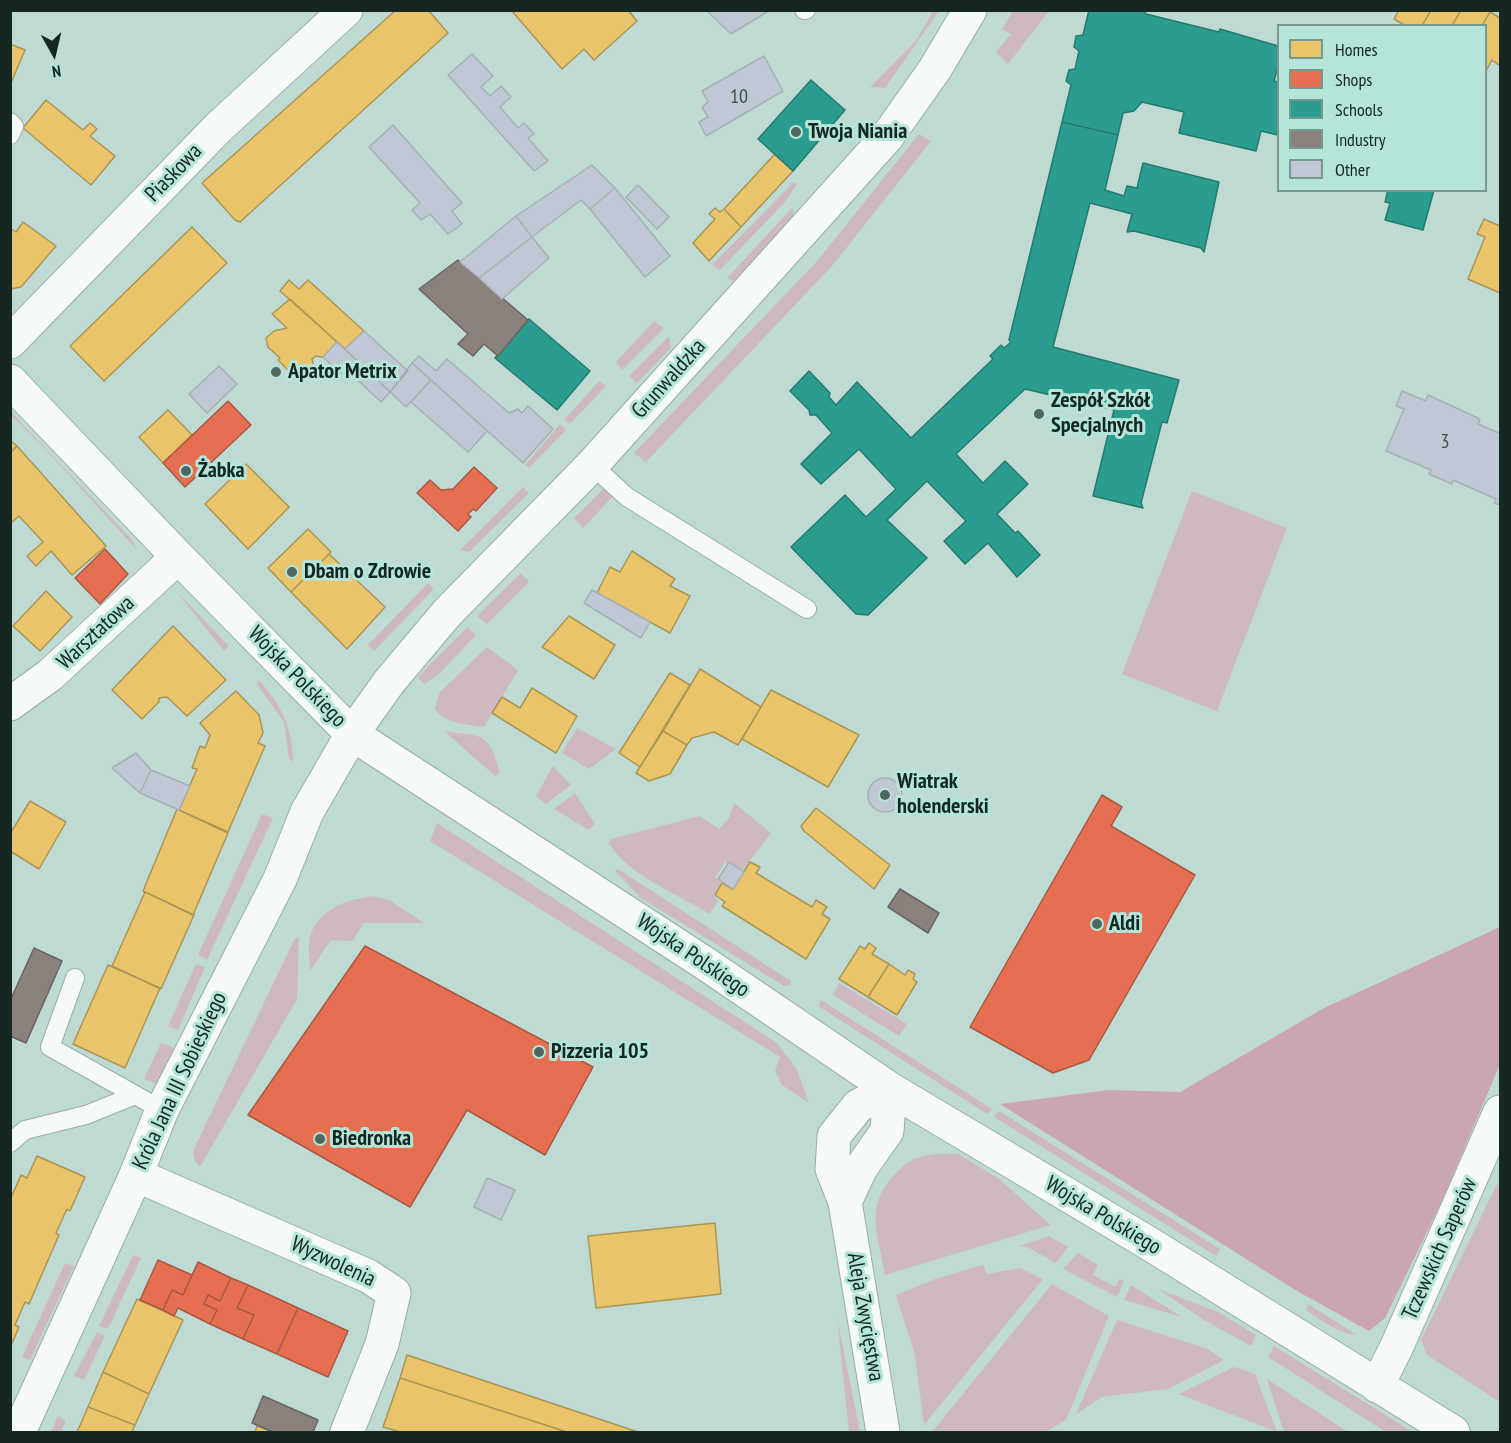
<!DOCTYPE html>
<html>
<head>
<meta charset="utf-8">
<style>
	body { margin:0 }
	#map { position:relative; width:1511px; height:1443px; overflow:hidden; background:#bfdad3; font-family:"PT Sans Narrow",sans-serif }
	canvas { display:block }
	.frame { position:absolute; inset:0; border:12px solid #142722; pointer-events:none }
	.legend { position:absolute; left:1277px; top:24px; width:210px; height:168px; box-sizing:border-box; background:#b4e5d8; border:2px solid #74998f; margin:0; padding:8px 10px; list-style:none; font-size:18px; color:#142722 }
	.legend li { display:flex; align-items:center; gap:12px; height:30px }
	.legend b { width:30px; border:2px solid #74998f }
	.north { position:absolute; left:24px; top:24px; width:60px; height:60px; -webkit-text-stroke:4px #b4e5d8; paint-order:stroke; rotate:172deg; font-size:16px; font-weight:700; line-height:24px; text-align:center; color:#142722 }
	.north::after { content:''; display:block; margin:auto; width:21px; height:27px; background:#142722; clip-path:polygon(50% 0,100% 100%,50% 72%,0 100%) }
</style>
</head>
<body>
<div id="map">
<canvas width="1511" height="1443"></canvas>
<div class="frame"></div>
<ul class="legend">
<li><b style="height:16px;background:#e9c46a"></b>Homes</li>
<li><b style="height:16px;background:#e76f51"></b>Shops</li>
<li><b style="height:16px;background:#2a9d8f"></b>Schools</li>
<li><b style="height:16px;background:#8a817c"></b>Industry</li>
<li><b style="height:16px;background:#c0c7d5"></b>Other</li>
</ul>
<div class="north">N</div>
</div>
<script>
const ctx = document.querySelector('canvas').getContext('2d');
ctx.lineJoin = 'round';
function fill(path, color) { ctx.fillStyle = color; ctx.fill(path, 'evenodd'); }
function trace(path, color, width, dash) { ctx.strokeStyle = color; ctx.lineWidth = width; ctx.lineCap = dash ? 'butt' : 'round'; ctx.setLineDash(dash || []); ctx.stroke(path); }
function drawText(font, color, halo, rows, align = 'center') {
  ctx.font = font + ' "PT Sans Narrow",sans-serif'; ctx.lineWidth = 6; ctx.setLineDash([]); ctx.textBaseline = 'middle'; ctx.strokeStyle = halo; ctx.fillStyle = color; for (const [text, x, y, turn = 0] of rows) {
    ctx.save(); ctx.translate(x, y); ctx.rotate((+turn || 0) * Math.PI / 180); ctx.textAlign = isNaN(turn) ? turn : align; if (halo) ctx.strokeText(text, 0, 0); ctx.fillText(text, 0, 0); ctx.restore();
  }
}
fill(new Path2D(`
	M933 11H939L885 88 870 87 916 41Z
	M1013 11H1049L1008 64 996 52 1011 34 1002 29Z
	M919 134 931 141 832 266 646 462 634 453 818 260Z
	M794 182 797 184 785 202 720 270 712 265Z
	M793 207V217L734 281 727 278Z
	M654 321 664 328 622 370 616 362Z
	M669 336 671 348 637 383 629 376Z
	M599 381 606 386 570 424 564 420Z
	M11 412 133 541 137 550 47 451 11 415Z
	M560 424 566 430 529 468 525 465Z
	M606 486 616 493 583 528 574 518Z
	M523 487 529 493 469 552 460 550Z
	M1192 491 1287 528 1217 711 1122 674Z
	M521 573 529 582 487 624 477 616Z
	M428 583 434 589 374 651 368 645Z
	M177 592 229 646 224 651Z
	M467 627 476 635 439 674 424 684 418 677Z
	M487 647 518 670 484 727C467 724 444 724 435 709L439 693Z
	M259 680C281 705 293 728 293 762L289 758 284 722 257 684Z
	M577 728 616 749 589 769 562 753Z
	M444 731C484 738 487 729 500 772L495 776Z
	M553 766 571 785 546 804 536 796Z
	M575 793 595 824 589 830 554 809Z
	M734 803 771 833 743 870 725 862 715 878 721 882 714 895 718 901 710 914C680 896 625 873 609 843L611 839 700 816 719 829 729 818Z
	M262 814 273 818 207 960 198 955Z
	M437 823 777 1043 796 1068 809 1103 782 1085 775 1070 780 1057 430 841Z
	M618 869 791 981V985L784 986 641 898 615 871Z
	M372 896 389 900 424 923H363L353 941 331 940 310 971C310 960 307 943 311 933 323 907 347 900 372 896Z
	M295 938H299L297 999 200 1167 195 1161 193 1151Z
	M196 964 205 967 178 1030 168 1026Z
	M839 983 907 1024 899 1036 833 995Z
	M821 1000 992 1109 987 1114 818 1006Z
	M161 1043 174 1048 159 1085 144 1079Z
	M999 1111 1220 1249 1216 1256 994 1117Z
	M938 1154H958L998 1178 1051 1225 885 1275C882 1254 872 1226 877 1205 881 1187 902 1162 919 1157 925 1155 932 1155 938 1154Z
	M1497 1184 1500 1186V1402L1427 1355 1421 1340Z
	M1049 1236 1068 1247 1056 1263 1029 1248 1019 1246Z
	M1078 1253 1098 1265 1093 1275 1115 1287 1120 1279 1124 1281 1117 1297 1063 1269Z
	M133 1255 141 1258 108 1329 99 1326Z
	M65 1263 74 1266 30 1360 22 1357Z
	M983 1265 987 1274 1020 1268 1043 1279 924 1425 915 1355 896 1295 935 1279Z
	M1052 1284 1109 1316 1066 1420 1045 1432H932Z
	M1131 1285 1182 1317 1124 1300Z
	M1158 1289 1218 1312 1256 1335 1251 1346 1204 1320Z
	M1308 1304 1357 1335C1337 1333 1323 1321 1306 1310Z
	M837 1318 860 1432H849Z
	M1117 1320 1208 1349 1224 1360 1168 1389 1102 1397 1076 1414Z
	M97 1332 105 1336 84 1380 74 1376Z
	M1274 1346 1413 1432H1386L1268 1357Z
	M1234 1367 1255 1374 1277 1432 1179 1394Z
	M1267 1379 1348 1432H1284Z
	M58 1416 66 1421 61 1432H51Z`), '#ceb9c1');
fill(new Path2D(`
	M1500 927V1064L1443 1199 1385 1318 1369 1331 1297 1291 1000 1104 1109 1090 1180 1092 1324 1008Z`), '#cca5b5');
const homes = new Path2D(`
	M396 10H428L448 33 240 222 235 220 202 183Z
	M511 10H628L637 21 594 60 584 49 562 69Z
	M1399 10H1431L1422 26H1406L1394 19Z
	M1431 10H1461L1452 26H1422Z
	M1461 10H1488L1490 12 1482 26H1452Z
	M1490 12 1500 18V66L1492 60 1486 71V26H1482Z
	M10 44 25 50 11 83H10Z
	M46 100 83 130 90 123 97 129 90 136 115 156 91 185 23 128Z
	M775 154 793 171 741 227 724 209Z
	M715 208 720 212 724 209 741 227 709 261 693 243 715 219 709 214Z
	M1484 219 1500 226V293L1468 279 1485 237 1477 234Z
	M23 222 56 246 21 287 10 289V228L16 232Z
	M192 227 227 263 104 381 70 346Z
	M289 280 299 289 308 280 364 331 345 349 280 291Z
	M290 299 337 342 323 357 315 356 312 359 314 367 300 382 278 360 280 358 268 347 266 338 274 331 287 328 272 314Z
	M168 410 192 435 163 463 139 437Z
	M10 440 17 446 10 453Z
	M17 446 106 546 72 575 51 551 36 566 27 556 43 542 19 516 10 524V453Z
	M246 464 289 507 248 549 205 504Z
	M308 529 331 552 291 592 268 568Z
	M632 551 675 579 670 586 690 596 670 633 597 593 610 567 620 572Z
	M329 554 385 607 347 649 291 592Z
	M46 591 72 617 40 651 13 626Z
	M569 616 615 645 594 679 542 647Z
	M173 626 226 680 187 716 167 697 159 698V702L142 719 112 690Z
	M700 669 761 707 738 745 714 732 692 738 687 745 663 731Z
	M670 673 690 685 640 767 619 753Z
	M532 688 577 716 556 753 492 713 502 697 520 708Z
	M771 690 859 735 828 787 742 739Z
	M236 691 259 715 263 733 258 743 265 746 228 832 179 810 197 769 192 768 200 746 205 748 210 735 200 723Z
	M663 731 687 745 670 774 649 781 636 773Z
	M30 801 66 822 39 869 10 851V834Z
	M816 808 890 865 874 889 804 831 801 826Z
	M177 809 228 833 193 915 143 891Z
	M750 862 760 867 756 873 812 907 816 900 827 907 822 914 830 919 806 959 722 906 725 902 715 895 722 883 733 889Z
	M145 892 194 915 161 989 112 966Z
	M869 943 876 948 872 954 889 964 868 997 839 979 860 946 865 949Z
	M889 964 905 975 908 970 915 974 913 979 917 982 897 1015 868 997Z
	M108 965 160 988 125 1068 73 1044Z
	M37 1156 85 1177 70 1211 67 1209 56 1233 59 1235 29 1304 25 1302 15 1325 19 1327 10 1348V1200L21 1175 27 1178Z
	M715 1223 721 1294 596 1308 588 1236Z
	M137 1299 183 1320 149 1394 103 1372Z
	M407 1355 638 1432H567L400 1378Z
	M103 1372 149 1394 135 1425 88 1407Z
	M400 1378 567 1432H400L383 1427Z
	M88 1407 135 1425 132 1432H77Z
	M257 1426 273 1432H255Z`);
fill(homes, '#e9c46a');
trace(homes, '#a99554', 1.5);
const shops = new Path2D(`
	M228 401 251 425 185 487 163 463Z
	M474 467 497 488 476 511 473 509 468 514 471 517 458 531 417 493 430 480 441 490 453 489Z
	M105 549 128 574 100 604 75 578Z
	M1102 795 1122 807 1111 826 1195 875 1089 1060 1053 1073 970 1027Z
	M365 946 593 1067 545 1155 467 1110 410 1207 248 1115Z
	M158 1260 192 1275 183 1295 172 1290 163 1310 140 1300Z
	M198 1262 231 1278 220 1301 208 1295 204 1304 217 1310 210 1324 178 1308 174 1316 163 1310 172 1290 183 1295Z
	M231 1278 248 1285 237 1308 254 1315 243 1339 210 1324 217 1310 204 1304 208 1295 220 1301Z
	M248 1285 298 1308 277 1354 243 1339 254 1315 237 1308Z
	M298 1308 348 1331 328 1377 277 1354Z`);
fill(shops, '#e76f51');
trace(shops, '#a85943', 1.5);
const schools = new Path2D(`
	M1089 10H1144L1146 14 1219 32 1220 29 1278 46V67L1274 81 1278 82V135L1261 131 1256 151 1179 133 1184 112 1142 102 1134 111 1123 113 1118 135 1062 122 1071 85 1066 81 1069 70 1075 69 1079 51 1074 47 1076 36 1083 35Z
	M811 80 845 110 793 171 758 139Z
	M1062 122 1118 135 1105 190 1124 196 1127 186 1137 188 1143 163 1219 182 1204 252 1201 248 1134 231 1127 232 1132 214 1090 203 1053 347 1179 380 1167 423 1162 422 1141 503 1143 508 1093 496 1114 410 1025 389 956 454 983 483 1005 461 1028 484 997 514 1015 533 1018 531 1040 555 1017 577 988 543 965 564 944 541 966 521 927 481 887 520 927 558 868 615 856 614 791 547 845 495 866 517 896 489 859 449 821 484 801 464 832 433 816 415H810L809 410 790 391 809 371 830 393 829 397 836 405 857 382 911 438 993 359 990 356 1001 345 1004 348 1011 342 1009 340Z
	M1388 190H1434L1423 230 1385 220 1390 203 1385 202Z
	M529 319 590 371 557 410 495 358Z`);
fill(schools, '#2a9d8f');
trace(schools, '#237a6e', 1.5);
const industry = new Path2D(`
	M458 260 528 320 498 356 484 344 473 356 458 344 468 334 419 289Z
	M900 889 939 913 928 933 888 907Z
	M34 948 62 961 26 1043 10 1036V1001Z
	M263 1396 318 1420 313 1432H273L252 1423Z`);
fill(industry, '#8a817c');
trace(industry, '#676661', 1.5);
const building = new Path2D(`
	M706 10H766L767 12 731 34Z
	M472 54 493 76 481 87 490 96 501 86 511 97 500 107 518 128 524 123 534 134 528 138 548 161 534 171 448 75Z
	M764 56 783 91 706 136 699 122 708 117 702 107 708 102 702 91Z
	M393 125 462 203 452 211 462 224 448 234 430 214 421 220 412 210 420 203 369 147Z
	M592 165 615 188 590 209 581 200 532 237 516 216Z
	M638 185 669 217 657 229 626 197Z
	M615 188 670 256 645 277 590 209Z
	M516 216 532 237 479 278 460 262Z
	M532 237 549 258 502 299 479 278Z
	M364 331 408 371 390 392 345 349Z
	M337 342 390 392 381 402 346 369 341 374 323 357Z
	M419 356 436 371 447 359 509 413 518 409 522 413 528 406 553 429 523 463 412 363Z
	M412 363 431 380 406 407 390 392Z
	M219 366 237 384 207 413 189 394Z
	M431 380 487 431 468 452 411 402Z
	M1402 391 1426 401 1428 395 1480 419 1478 424 1499 433 1500 431V505L1494 503 1496 499 1453 480 1452 484 1429 474 1431 470 1386 451 1404 409 1396 406Z
	M592 590 650 622 641 638 584 603Z
	M136 753 151 770 140 793 112 768Z
	M151 770 190 786 179 810 140 793Z
	M868 795a17 17 0 1 1 34 0a17 17 0 1 1-34 0Z
	M729 862 744 872 733 889 718 879Z
	M487 1178 515 1190 501 1220 474 1207Z`);
fill(building, '#c0c7d5');
trace(building, '#a7b1b5', 1.5);
const lane = new Path2D(`
	M804 10H806
	M10 122 14 126 10 135
	M592 465 627 497 807 609
	M75 978 50 1047 162 1110
	M10 1143 25 1130 86 1115 133 1096`);
const street = new Path2D(`
	M10 342 218 128 346 10
	M10 704 50 675 178 557
	M352 734 389 682 447 613 592 465 887 137 935 69 970 10
	M136 1175 368 1276 394 1293 382 1344 347 1432
	M1377 1386 1397 1346 1500 1112`);
const secondary = new Path2D(`
	M10 381 178 557 352 734 706 964 890 1089 1145 1241 1453 1432
	M845 1202 861 1168 887 1131 890 1089
	M19 1432 136 1175 162 1110 280 879 307 812 352 734
	M883 1432 845 1202 832 1169 834 1136 858 1106 890 1089`);
trace(lane, '#98ada8', 20);
trace(street, '#98ada8', 35);
trace(secondary, '#98ada8', 35);
trace(lane, '#f5f9f8', 18);
trace(street, '#f5f9f8', 33);
trace(secondary, '#f5f9f8', 33);
for (const [x, y, r, color] of [
	[796,132,6,"#506660"],
	[276,372,6,"#506660"],
	[1039,414,6,"#506660"],
	[186,471,6,"#506660"],
	[292,572,6,"#506660"],
	[885,795,6,"#506660"],
	[1097,924,6,"#506660"],
	[539,1052,6,"#506660"],
	[320,1139,6,"#506660"]
]) { const dot = new Path2D(); dot.arc(x, y, r, 0, 2 * Math.PI); ctx.fillStyle = color; ctx.fill(dot); trace(dot, '#b4e5d8', 2); }
drawText('20px', '#3f4f4f', null, [
	["10",739,97],
	["3",1445,442]
]);
drawText('bold 22px', '#142722', '#b4e5d8', [
	["Twoja Niania",808,132],
	["Apator Metrix",288,372],
	["Zespół Szkół",1051,401],
	["Specjalnych",1051,426],
	["Żabka",198,471],
	["Dbam o Zdrowie",304,572],
	["Wiatrak",897,782],
	["holenderski",897,807],
	["Aldi",1109,924],
	["Pizzeria 105",551,1052],
	["Biedronka",332,1139]
], 'left');
drawText('22px', '#142722', '#b4e5d8', [
	["Piaskowa",174,173,-46],
	["Grunwaldzka",669,379,-48],
	["Warsztatowa",96,633,-43],
	["Wojska Polskiego",297,677,46],
	["Wojska Polskiego",693,956,34],
	["Króla Jana III Sobieskiego",180,1081,-65],
	["Wojska Polskiego",1103,1216,31],
	["Tczewskich Saperów",1440,1249,-66],
	["Wyzwolenia",333,1262,25],
	["Aleja Zwycięstwa",865,1317,80]
]);
</script>
</body>
</html>
